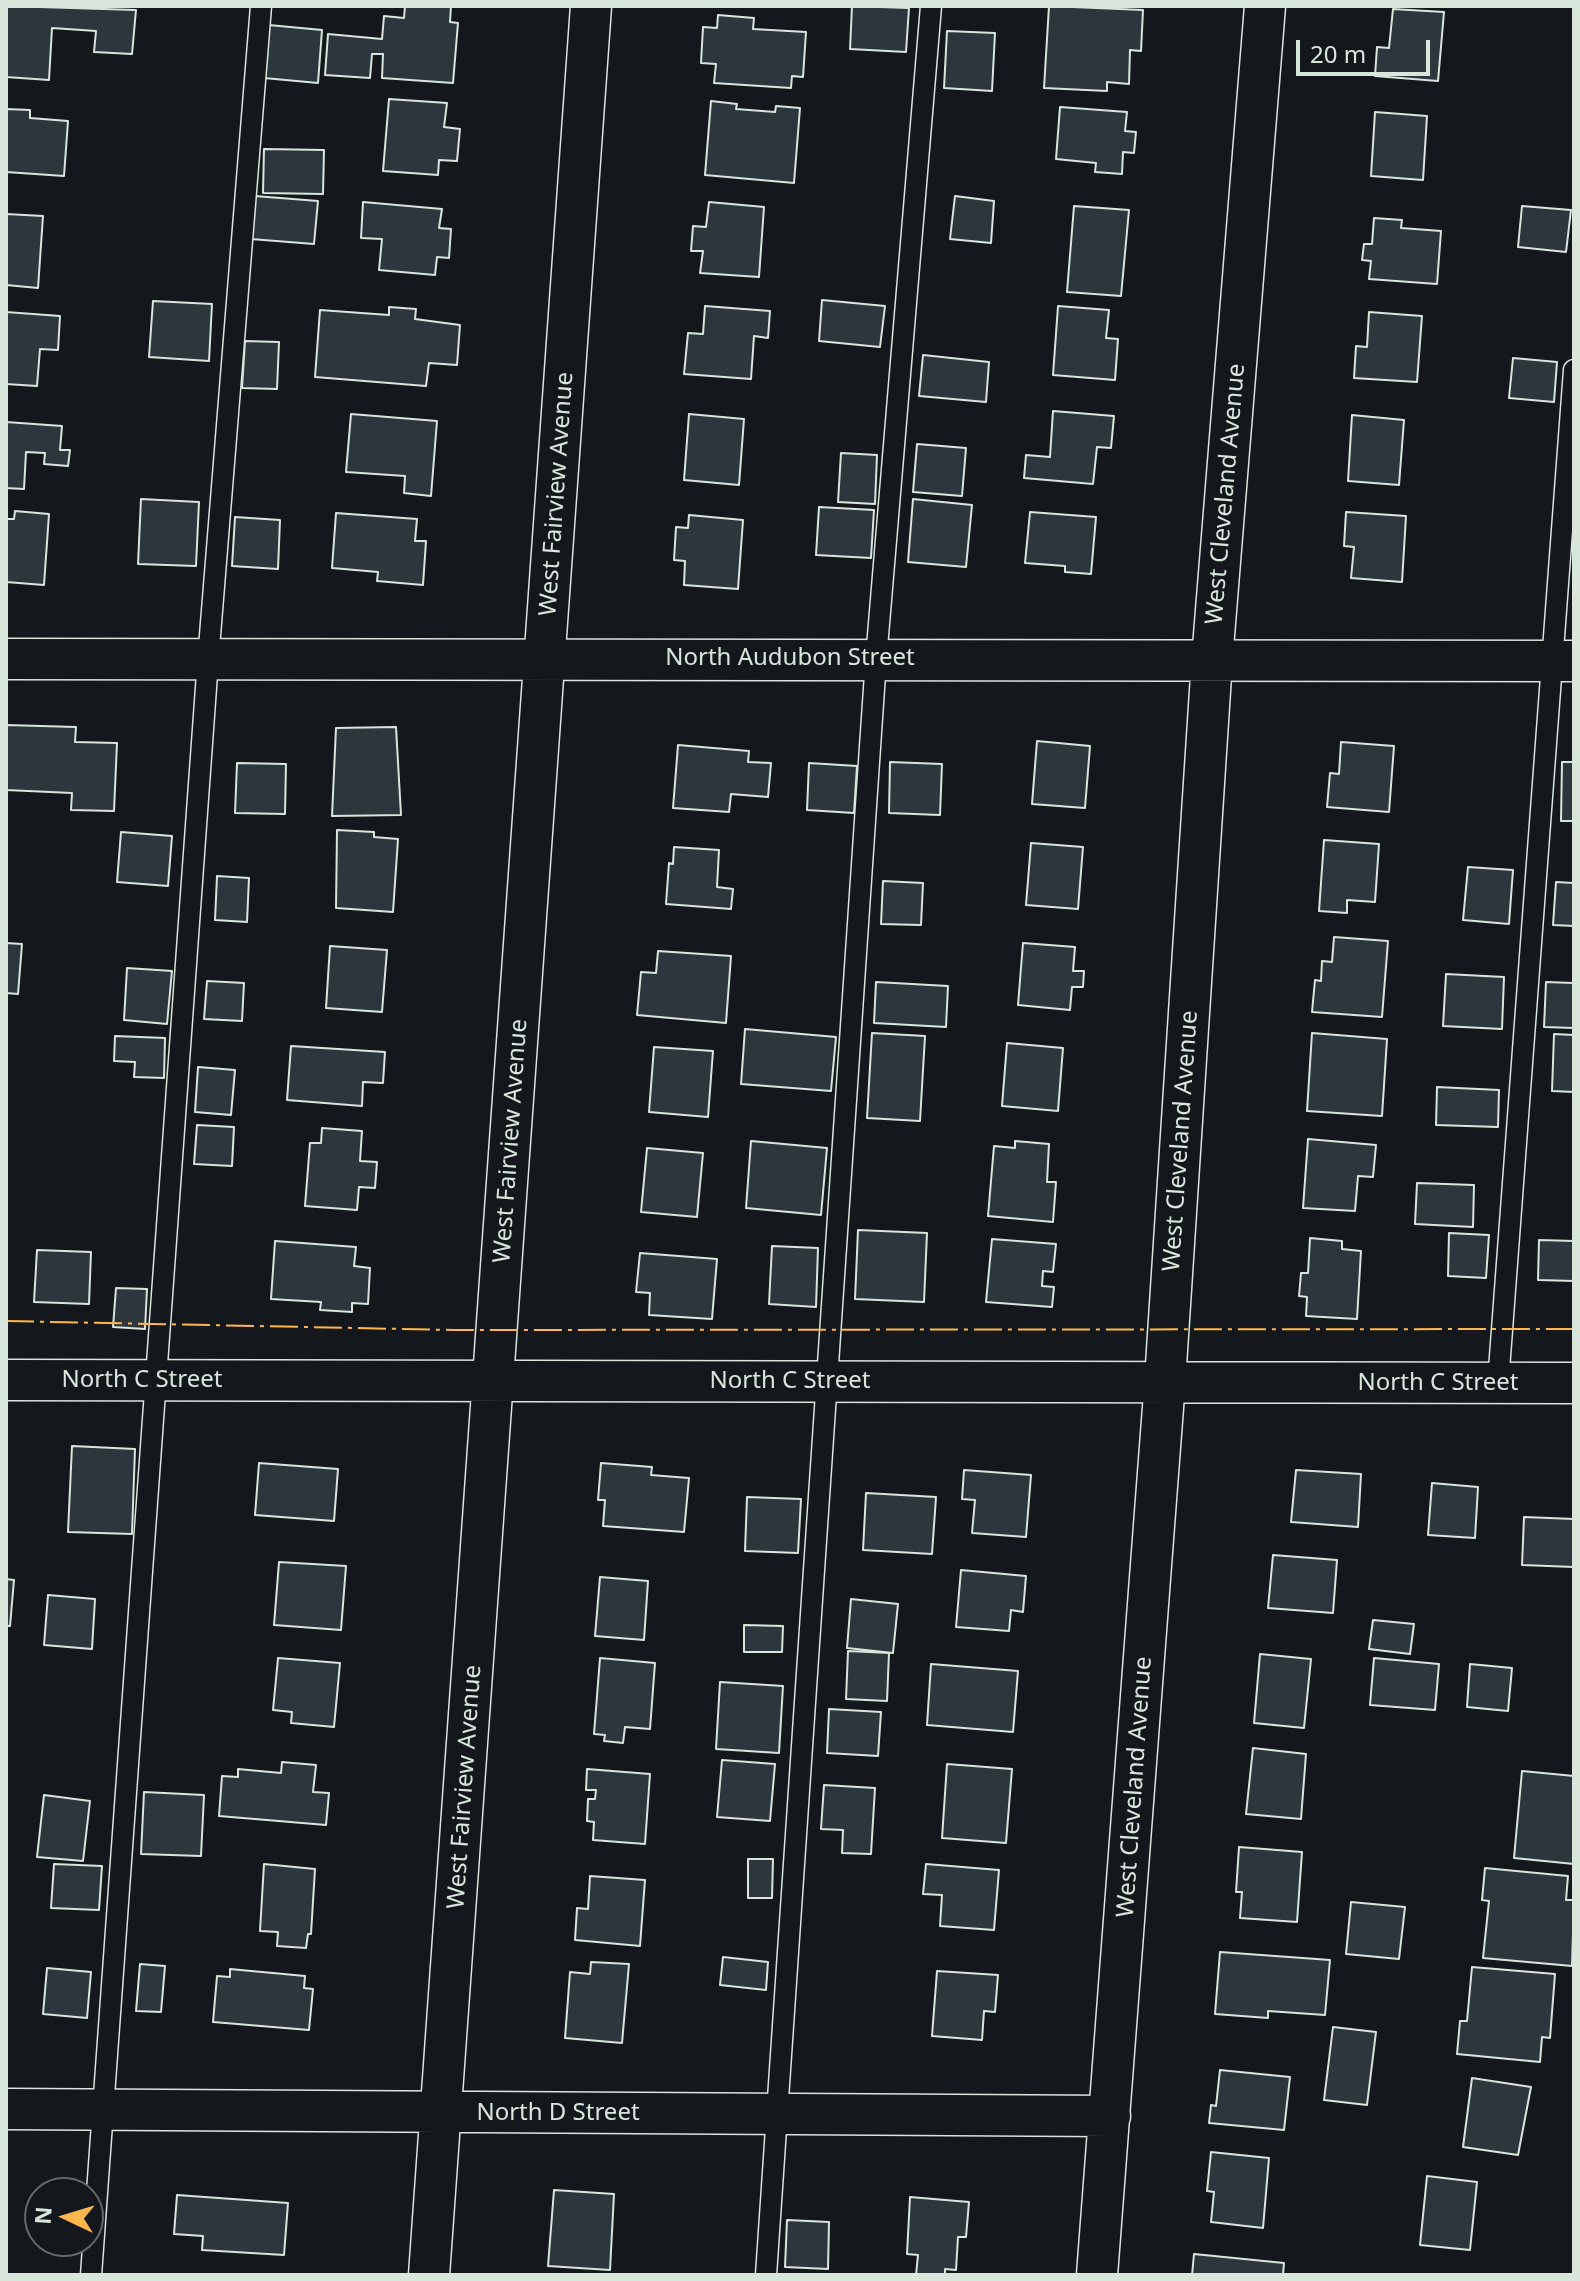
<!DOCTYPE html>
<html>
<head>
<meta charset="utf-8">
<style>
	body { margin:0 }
	#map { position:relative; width:1580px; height:2281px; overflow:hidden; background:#14181c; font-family:"Noto Sans",sans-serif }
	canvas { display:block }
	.frame { position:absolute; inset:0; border:8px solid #d8e6dc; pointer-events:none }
	.north { position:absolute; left:24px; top:2177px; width:80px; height:80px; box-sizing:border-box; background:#14181c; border:2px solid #626a69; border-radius:50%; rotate:274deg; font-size:22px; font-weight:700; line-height:32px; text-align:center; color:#d8e6dc }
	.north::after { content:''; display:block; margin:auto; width:28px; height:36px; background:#ffb74d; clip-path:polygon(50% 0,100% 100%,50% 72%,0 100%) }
	.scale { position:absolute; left:1296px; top:40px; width:134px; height:36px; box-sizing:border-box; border:4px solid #d8e6dc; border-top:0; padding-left:10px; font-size:24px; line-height:28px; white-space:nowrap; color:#d8e6dc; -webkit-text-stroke:6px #14181c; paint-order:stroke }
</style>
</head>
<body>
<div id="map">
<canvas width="1580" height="2281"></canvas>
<div class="frame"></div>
<div class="north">N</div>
<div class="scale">20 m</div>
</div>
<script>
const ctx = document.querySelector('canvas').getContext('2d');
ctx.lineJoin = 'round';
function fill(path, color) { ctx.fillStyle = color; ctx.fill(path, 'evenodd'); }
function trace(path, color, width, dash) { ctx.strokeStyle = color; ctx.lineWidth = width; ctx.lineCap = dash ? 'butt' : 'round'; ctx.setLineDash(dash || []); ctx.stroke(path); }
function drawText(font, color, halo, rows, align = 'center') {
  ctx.font = font + ' "Noto Sans",sans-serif'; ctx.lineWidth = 6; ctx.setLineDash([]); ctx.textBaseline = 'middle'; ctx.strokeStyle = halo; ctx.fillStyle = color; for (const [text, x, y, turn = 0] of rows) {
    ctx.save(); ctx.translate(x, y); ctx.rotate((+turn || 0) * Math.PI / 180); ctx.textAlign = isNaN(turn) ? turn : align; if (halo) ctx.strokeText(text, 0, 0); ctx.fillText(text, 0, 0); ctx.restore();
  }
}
const building = new Path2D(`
	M6 6 136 10 132 54 94 52 96 31 52 28 49 80 6 77Z
	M405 6H451L450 22 458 23 453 83 382 78 383 54H372L370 78 325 75 328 34 382 39 384 16 404 18Z
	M852 6 909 8 906 52 850 49Z
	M1049 6 1143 10 1141 51 1130 50 1129 84 1107 82V91L1044 88Z
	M1393 9 1444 12 1438 81 1375 76 1377 47 1389 48Z
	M718 15 754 18 753 29 806 32 803 77 792 76 791 88 714 83 716 64 701 63 703 27 717 28Z
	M269 25 322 30 318 83 264 78Z
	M947 31 995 33 992 91 944 88Z
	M389 99 447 103 444 127 460 129 457 161 439 160 438 175 383 171Z
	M711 101 737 104 736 109 775 112 776 106 800 108 794 183 705 175Z
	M1060 107 1127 112 1125 131 1136 132 1134 153 1123 152 1122 174 1095 172 1096 163 1056 159Z
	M6 109 30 110V118L68 121 64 176 6 172Z
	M1375 112 1427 116 1423 180 1371 176Z
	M264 149 324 150 323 194 263 193Z
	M255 196 318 201 314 244 251 239Z
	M955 196 994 201 991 243 950 239Z
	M363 202 442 209 439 228 451 229 449 258 437 257 435 275 379 270 382 239 361 238Z
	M709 202 764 207 759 277 700 273 703 251H691L693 226 706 227Z
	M1074 206 1129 210 1121 296 1067 292Z
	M1522 206 1571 210 1566 252 1518 247Z
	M6 214 43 216 38 288 6 285Z
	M1374 218 1402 220 1401 228 1441 231 1437 284 1369 279 1371 261 1362 260 1364 244H1372Z
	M822 300 885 306 880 347 819 341Z
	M153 301 212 304 209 361 149 357Z
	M705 306 770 311 768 338 754 336 751 379 684 374 688 333 703 334Z
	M1058 306 1109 310 1106 338 1118 339 1115 380 1053 375Z
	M389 307 416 309 415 319 460 325 457 365 429 363 426 386 315 377 320 310 389 315Z
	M6 312 60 316 58 350 40 349 37 386 6 384Z
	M1369 312 1422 316 1417 382 1354 378 1356 346 1367 347Z
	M245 341 279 342 277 389 242 388Z
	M923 355 989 362 986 402 919 396Z
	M1513 358 1557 362 1554 402 1509 398Z
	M1053 411 1114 416 1111 448 1097 447 1093 484 1024 478 1026 455 1050 457Z
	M351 414 437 421 431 496 404 493 405 476 346 472Z
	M689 414 744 419 739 485 684 480Z
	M1352 415 1404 420 1399 485 1348 481Z
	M6 422 62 426 60 450H70L68 466 44 464 45 453 26 452 24 489 6 488Z
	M917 444 966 448 962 496 913 492Z
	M841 453 877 455 875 504 838 502Z
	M141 499 199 502 196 566 138 564Z
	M913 499 972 505 966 567 908 562Z
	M819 507 874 510 871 558 816 555Z
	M15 511 49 514 44 585 6 582V519H14Z
	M1030 512 1096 517 1091 574 1065 572V566L1025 563Z
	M1346 512 1406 516 1402 582 1351 578 1354 547 1344 546Z
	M336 513 417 519 415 541H426L423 585 377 581 378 572 332 568Z
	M689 515 743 520 738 589 684 585 685 561 674 560 676 527 688 528Z
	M235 517 280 520 278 569 232 566Z
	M6 725 76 727 75 742 117 743 114 811 71 810 72 793 6 790Z
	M396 727 401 815 332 816 336 728Z
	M1037 741 1090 746 1085 808 1032 804Z
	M1341 742 1394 746 1389 812 1327 807 1330 773 1339 774Z
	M678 745 749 751 748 762 771 763 768 797 731 794 729 812 673 808Z
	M890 762 942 764 940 815 889 813Z
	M1562 762H1574V821H1561Z
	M237 763 286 764 285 814 235 813Z
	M809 763 857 766 854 813 807 810Z
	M337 830 374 832V837L398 839 393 912 336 908Z
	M121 832 172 836 168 886 117 882Z
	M1324 840 1379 844 1375 902 1347 900V913L1319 911Z
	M1031 843 1083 847 1078 909 1026 905Z
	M674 847 719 850 717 887 733 889 731 909 666 904 669 863 673 864Z
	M1468 867 1513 870 1509 924 1463 920Z
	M217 876 249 878 247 922 215 920Z
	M883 881 923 883 921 925 881 924Z
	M1556 882 1574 883V926L1553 925Z
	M1334 937 1388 941 1382 1017 1312 1012 1315 980 1321 981 1322 961 1332 962Z
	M6 943 22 944 18 994 6 993Z
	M1023 943 1075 947 1073 971H1084L1083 987H1072L1070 1010 1018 1005Z
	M330 946 387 950 382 1012 326 1008Z
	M658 951 731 956 726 1023 637 1015 641 972 656 973Z
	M127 968 172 971 167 1024 124 1020Z
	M1446 974 1504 977 1502 1029 1443 1026Z
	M207 981 244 983 242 1021 204 1019Z
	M876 982 948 986 946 1027 874 1023Z
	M1546 982 1574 983V1028L1544 1027Z
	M745 1029 836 1037 831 1091 741 1084Z
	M872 1033 925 1036 920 1121 867 1118Z
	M1312 1033 1387 1039 1382 1116 1307 1111Z
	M1554 1034 1574 1035V1092L1552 1091Z
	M115 1036 165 1038 164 1078 134 1077 135 1062 114 1061Z
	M1007 1043 1063 1048 1058 1111 1002 1106Z
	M291 1046 385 1052 383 1083 363 1082 362 1106 287 1100Z
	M654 1047 713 1051 708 1117 649 1112Z
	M198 1067 235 1070 231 1115 195 1112Z
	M1437 1087 1499 1090 1498 1127 1436 1125Z
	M197 1125 234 1127 232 1166 194 1164Z
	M322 1128 362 1131 360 1161 377 1162 375 1188 359 1187 357 1210 305 1206 310 1143H321Z
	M1308 1139 1376 1145 1373 1177 1358 1176 1355 1211 1303 1208Z
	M751 1141 827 1148 821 1215 746 1208Z
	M1015 1141 1049 1144 1047 1182H1056L1053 1222 988 1216 994 1146 1015 1148Z
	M647 1148 703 1153 697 1217 641 1212Z
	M1417 1183 1474 1185 1473 1227 1415 1224Z
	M858 1230 927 1233 924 1302 855 1299Z
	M1449 1233 1489 1235 1486 1278 1448 1276Z
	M1310 1238 1342 1241V1249L1361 1251 1357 1319 1306 1316 1307 1297 1299 1296 1301 1273H1308Z
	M992 1239 1056 1244 1053 1272 1043 1271 1042 1286 1054 1287 1052 1307 986 1302Z
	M1539 1240 1574 1241V1281L1538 1280Z
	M275 1241 356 1247 354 1266 370 1268 368 1304 352 1303V1312L320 1310 321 1302 271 1299Z
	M772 1246 818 1248 816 1307 769 1304Z
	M37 1250 91 1252 89 1304 34 1302Z
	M640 1253 717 1259 712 1319 649 1315 650 1293 636 1292Z
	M116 1288 147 1289 145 1329 113 1327Z
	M72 1446 135 1449 132 1534 68 1532Z
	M259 1463 338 1469 334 1521 255 1515Z
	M601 1463 652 1467 651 1475 689 1478 684 1532 603 1526 605 1500H598Z
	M964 1470 1031 1475 1026 1537 972 1533 975 1500 962 1499Z
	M1296 1470 1361 1474 1358 1527 1291 1522Z
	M1432 1483 1478 1487 1475 1538 1428 1535Z
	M866 1493 936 1497 932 1554 863 1550Z
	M747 1497 801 1499 798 1553 745 1551Z
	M1524 1517 1574 1519V1567L1522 1565Z
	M1273 1555 1337 1560 1333 1613 1268 1608Z
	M279 1562 346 1566 341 1630 274 1625Z
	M961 1570 1026 1576 1023 1612 1011 1610 1009 1631 956 1627Z
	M600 1577 648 1581 644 1640 595 1636Z
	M6 1579 14 1580 10 1626H6Z
	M48 1595 95 1599 92 1649 44 1645Z
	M851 1599 898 1604 893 1653 847 1648Z
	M1373 1620 1414 1624 1410 1654 1369 1649Z
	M744 1625 783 1626 782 1652H744Z
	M848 1651 889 1653 887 1701 846 1699Z
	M1260 1654 1311 1659 1304 1728 1254 1723Z
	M278 1658 340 1663 334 1727 291 1723 292 1712 273 1710Z
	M600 1658 655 1663 650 1729 625 1727 623 1743 604 1741 605 1735 594 1734Z
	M1374 1658 1439 1664 1435 1710 1370 1705Z
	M931 1664 1018 1671 1013 1732 927 1725Z
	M1470 1664 1512 1668 1508 1711 1467 1707Z
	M720 1682 783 1686 779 1753 716 1749Z
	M829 1709 881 1712 878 1756 827 1753Z
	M1253 1748 1306 1754 1301 1819 1246 1814Z
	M722 1760 775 1764 770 1821 717 1817Z
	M282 1762 316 1765 313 1792 329 1793 326 1825 219 1816 222 1776 238 1777V1769L281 1773Z
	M947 1764 1012 1769 1006 1843 942 1838Z
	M587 1769 650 1774 645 1844 593 1840 594 1822 587 1821 588 1799H595L596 1790H586Z
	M1522 1771 1574 1776V1864L1514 1858Z
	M824 1785 875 1788 871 1854 842 1853 843 1830 821 1829Z
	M144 1792 204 1795 201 1856 141 1854Z
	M44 1795 90 1801 83 1861 37 1857Z
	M1239 1847 1302 1852 1297 1922 1240 1918 1242 1892H1236Z
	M748 1859H773L772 1898H748Z
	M54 1864 102 1866 99 1910 51 1908Z
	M264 1864 315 1869 311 1934H308L306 1948 277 1946 278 1932 260 1931Z
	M926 1864 999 1870 994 1930 940 1926 942 1895 923 1894Z
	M1485 1868 1568 1876 1566 1900H1574L1572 1966 1483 1958 1489 1901 1482 1900Z
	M590 1876 645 1880 640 1946 575 1940 577 1908 588 1909Z
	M1351 1902 1405 1907 1399 1959 1346 1954Z
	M1220 1952 1330 1960 1325 2015 1268 2011V2018L1215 2014Z
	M723 1957 768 1962 766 1990 720 1985Z
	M591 1962 629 1964 622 2043 565 2038 570 1972 590 1974Z
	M140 1964 165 1966 161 2012 136 2011Z
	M1472 1967 1555 1974 1550 2038 1542 2037 1540 2062 1457 2054 1460 2021H1467Z
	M47 1968 91 1972 87 2018 43 2014Z
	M230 1969 305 1976 304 1988 313 1989 309 2030 213 2022 217 1976 230 1977Z
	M937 1971 998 1975 995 2012 984 2011 982 2040 932 2036Z
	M1333 2027 1376 2032 1367 2105 1324 2100Z
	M1220 2070 1290 2077 1284 2130 1209 2123 1211 2105 1216 2106Z
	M1472 2078 1531 2087 1518 2155 1463 2147Z
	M1211 2152 1269 2158 1263 2228 1211 2222 1214 2192 1207 2191Z
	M1427 2176 1477 2182 1470 2250 1420 2245Z
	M554 2190 614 2194 610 2270 548 2266Z
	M177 2195 288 2203 284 2255 202 2250 203 2236 174 2234Z
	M910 2197 969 2202 966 2237H958L956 2270 945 2269V2275H916L918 2255 907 2254Z
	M787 2220 829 2222 828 2269 785 2267Z
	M1194 2254 1284 2263 1283 2275H1192Z`);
fill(building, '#2c363c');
trace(building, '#d8e6dc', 2);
const service = new Path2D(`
	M1498 1383 1574 370
	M91 2275 208 660 261 6
	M766 2275 876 659 931 6`);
const minor = new Path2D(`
	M6 659 1574 661
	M6 1380 1574 1383
	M6 2109 1110 2116
	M429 2275 591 6
	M1097 2275 1165 1381 1212 660 1265 6`);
trace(service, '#d8e6dc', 23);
trace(minor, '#d8e6dc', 43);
trace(service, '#14181c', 20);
trace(minor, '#14181c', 40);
trace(new Path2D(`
	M6 1321 454 1330 1574 1329`), '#ffb74d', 2, [28, 6, 4, 6]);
drawText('24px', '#d8e6dc', '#14181c', [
	["West Fairview Avenue",557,494,-86],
	["West Cleveland Avenue",1226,494,-85],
	["North Audubon Street",790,658],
	["West Fairview Avenue",511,1141,-86],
	["West Cleveland Avenue",1181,1141,-86],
	["North C Street",142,1380],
	["North C Street",790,1381],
	["North C Street",1438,1383],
	["West Fairview Avenue",465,1787,-86],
	["West Cleveland Avenue",1135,1787,-86],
	["North D Street",558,2113]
]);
</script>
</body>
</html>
